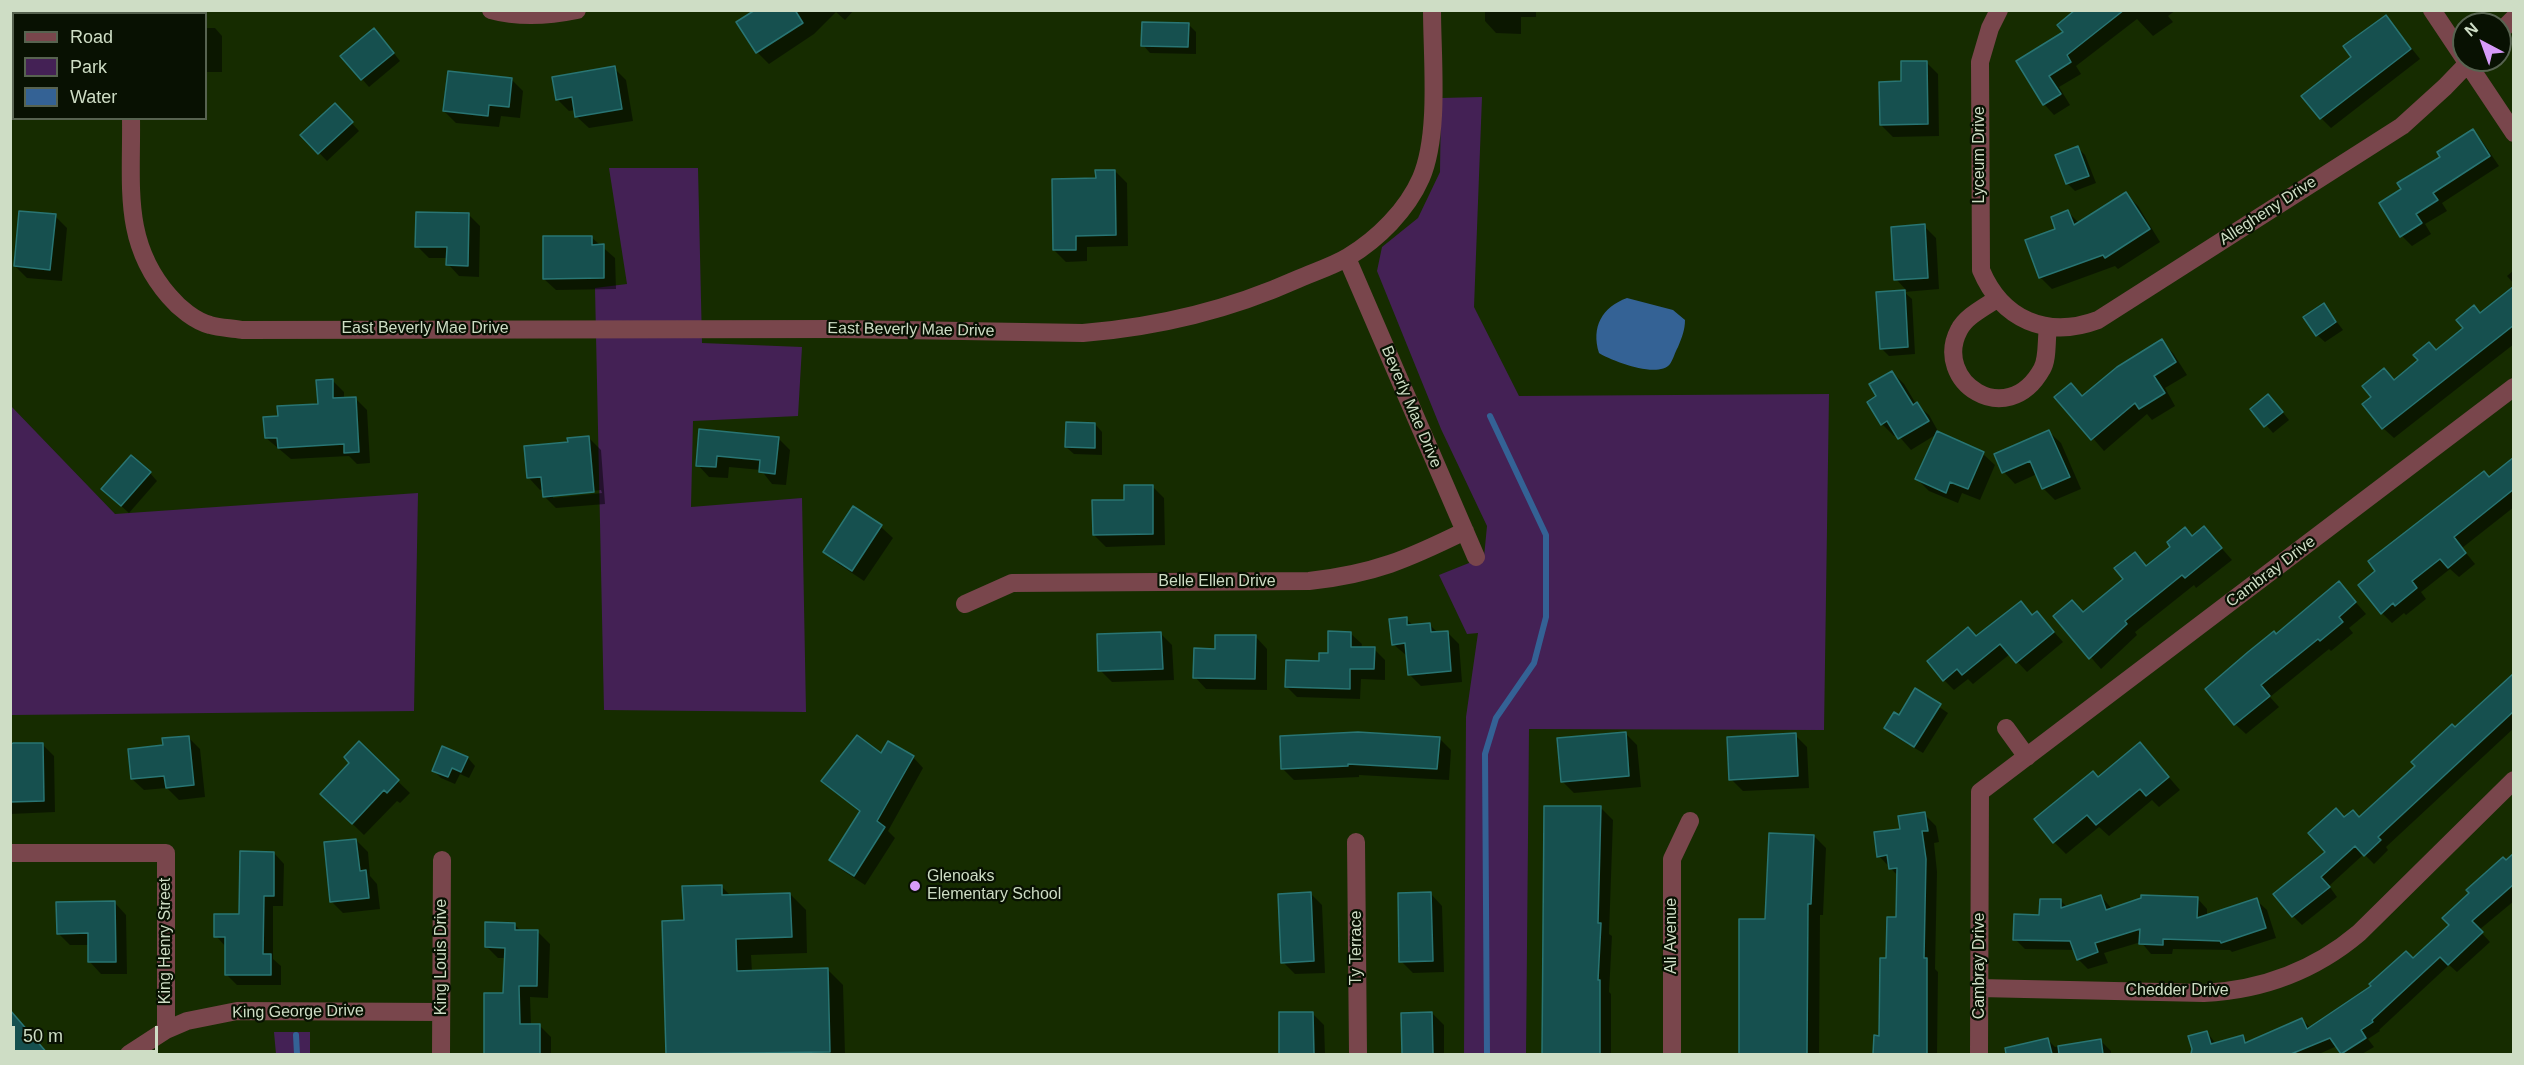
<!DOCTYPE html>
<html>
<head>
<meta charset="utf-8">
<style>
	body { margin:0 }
	#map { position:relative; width:2524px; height:1065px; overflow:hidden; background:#162c00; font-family:Helvetica,sans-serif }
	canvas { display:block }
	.frame { position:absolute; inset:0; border:12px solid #ceddc5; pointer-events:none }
	.legend { position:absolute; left:12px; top:12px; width:195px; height:108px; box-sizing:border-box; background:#081102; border:2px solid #576350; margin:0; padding:8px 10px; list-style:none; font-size:18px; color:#ceddc5 }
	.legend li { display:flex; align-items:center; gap:12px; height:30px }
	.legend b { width:30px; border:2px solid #576350 }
	.north { position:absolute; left:2452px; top:12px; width:60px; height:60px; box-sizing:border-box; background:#081102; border:2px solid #576350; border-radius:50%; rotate:319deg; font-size:16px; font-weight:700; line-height:24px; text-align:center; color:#ceddc5 }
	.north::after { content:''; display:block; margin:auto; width:21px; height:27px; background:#d79bf9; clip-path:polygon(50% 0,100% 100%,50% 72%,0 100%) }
	.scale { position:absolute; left:12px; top:1026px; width:146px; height:27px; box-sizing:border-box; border:3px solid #ceddc5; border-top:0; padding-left:8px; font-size:18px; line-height:21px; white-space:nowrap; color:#ceddc5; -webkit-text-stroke:4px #081102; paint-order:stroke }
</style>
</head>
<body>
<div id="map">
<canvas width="2524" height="1065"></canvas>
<div class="frame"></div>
<ul class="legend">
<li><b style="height:8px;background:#79464c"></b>Road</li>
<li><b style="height:16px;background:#442155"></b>Park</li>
<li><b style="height:16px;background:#346295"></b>Water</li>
</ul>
<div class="north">N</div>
<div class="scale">50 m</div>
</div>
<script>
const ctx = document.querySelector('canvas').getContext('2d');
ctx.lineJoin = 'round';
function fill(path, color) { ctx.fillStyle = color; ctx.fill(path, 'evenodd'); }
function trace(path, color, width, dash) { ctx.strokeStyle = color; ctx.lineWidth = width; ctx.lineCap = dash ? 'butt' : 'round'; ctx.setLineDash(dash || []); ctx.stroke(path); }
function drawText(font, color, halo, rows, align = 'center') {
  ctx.font = font + ' Helvetica,sans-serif'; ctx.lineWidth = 4.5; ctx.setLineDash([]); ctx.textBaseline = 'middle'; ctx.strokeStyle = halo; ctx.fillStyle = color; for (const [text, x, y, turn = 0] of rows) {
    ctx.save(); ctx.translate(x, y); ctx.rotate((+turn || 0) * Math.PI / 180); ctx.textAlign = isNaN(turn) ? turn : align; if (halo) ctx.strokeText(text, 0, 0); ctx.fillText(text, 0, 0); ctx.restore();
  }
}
fill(new Path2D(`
	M1482 97 1474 307 1519 396 1829 394 1824 730 1529 729 1526 1054H1464L1466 717 1478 633 1467 634 1439 575 1484 557 1487 526 1441 429 1377 271 1382 247 1418 218 1440 172 1441 98Z
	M609 168H698L702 343 802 347 798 416 693 421 691 507 802 498 806 712 604 710 595 288 627 284Z
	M10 405 115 514 418 493 414 711 11 715Z
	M274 1032H310V1054H276Z`), '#442155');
fill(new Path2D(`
	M1627 298 1673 310 1685 320C1685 330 1682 337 1678 347 1675 352 1673 360 1670 364 1658 379 1612 361 1599 353 1591 327 1602 307 1627 298Z`), '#346295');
fill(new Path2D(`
	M754 10H854L845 20 836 12 814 34 769 64 757 52Z
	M1485 10H1536V17H1521V34L1496 33 1485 21Z
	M2078 10H2176L2168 16 2173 22 2153 36 2137 19 2076 66 2081 74 2059 87 2070 105 2054 115 2044 104 2018 61 2065 32Z
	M2386 16 2420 59 2331 128 2321 118 2353 57Z
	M1188 24 1196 32V54L1150 53 1143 45Z
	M206 28H215L222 36V72H206Z
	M381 37 400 61 369 87 362 79Z
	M1926 62 1938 74 1939 136 1893 137 1881 125 1903 82Z
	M614 68 626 80 633 121 589 128 577 117 576 110 569 111 557 99Z
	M511 79 523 91 520 118 501 116 499 127 456 123 444 111Z
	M335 105 359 131 327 161 302 135Z
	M2472 130 2482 141 2499 166 2442 203 2447 211 2425 224 2431 234 2412 246 2402 236 2403 190Z
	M2078 148 2085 155 2096 183 2075 191 2067 183Z
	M1115 171 1127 183 1128 246 1087 247V261L1066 262 1054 250Z
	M2126 194 2138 206 2160 242 2118 269 2115 266 2052 289 2040 277 2057 230 2068 212 2079 223Z
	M468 214 480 226 479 277 459 276 448 264V258H429L417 246Z
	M55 216 67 228 62 281 27 278 15 266Z
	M1924 226 1936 238 1939 289 1904 292 1912 299 1915 354 1889 356 1881 348 1878 293 1907 291 1896 279Z
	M591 237 615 258 616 289 556 290 544 279Z
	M2514 270V284L2507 276Z
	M2324 305 2343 330 2325 342 2317 335Z
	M2514 307V344L2394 438 2383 428 2373 397 2384 370 2395 381 2437 352 2481 314Z
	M2161 341 2173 353 2187 375 2165 388 2175 406 2152 420 2147 414 2104 451 2057 397 2071 385 2084 397Z
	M1892 372 1904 384 1916 404 1929 415 1939 433 1983 454 1995 465 1980 500 1962 493 1958 503 1929 491 1917 479 1937 434 1911 450 1897 434 1894 436 1882 424 1869 402 1878 397Z
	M332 380 344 392V399L355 398 367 410 370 463 357 464 349 456 291 459 266 438 279 417 319 406Z
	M2276 404 2289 420 2273 433 2252 409Z
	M1095 424 1102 432V455L1074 454 1066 447Z
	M701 431 778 438 790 450 786 485 772 484 761 470 729 467 728 478 709 477 698 465Z
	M2049 432 2061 443 2081 489 2055 500 2043 488 2037 474 2015 484 2004 472Z
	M589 438 601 450 605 504 556 508 544 496V489L540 490 529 478 569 443ZM601 490 602 493 553 498V495Z
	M2514 459V507L2462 548 2475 564 2459 577 2450 569 2421 592 2426 599 2406 615 2404 613 2392 623 2382 613 2490 479Z
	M150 473 157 481 129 513 110 496Z
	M1152 486 1164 498 1165 545 1106 547 1094 535 1126 501Z
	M881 527 893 538 864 581 837 563 825 552Z
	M2204 528 2232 560 2196 588 2194 585 2135 632 2137 635 2101 669 2055 616 2084 613 2125 579 2135 554 2147 567Z
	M2339 583 2366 614 2349 628 2353 633 2331 651 2329 649 2270 697 2279 707 2246 734 2235 724 2277 636Z
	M2020 603 2033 616 2037 613 2063 642 2027 672 2010 654 1973 684 1968 679 1954 690 1944 680 1977 638Z
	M1406 619 1414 626 1430 625 1438 633 1447 632 1459 644 1462 682 1421 686 1409 674 1407 656 1393 644Z
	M1350 633 1362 644 1361 649H1374L1385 660V680L1361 679 1360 699 1297 697 1286 686 1320 662Z
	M1161 634 1172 645 1174 680 1112 682 1100 670Z
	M1256 637 1267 649V690L1206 689 1195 677 1217 650Z
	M2514 675V728L2386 847 2388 850 2374 864 2364 854 2329 886 2337 897 2302 925 2293 916 2345 819H2359Z
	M1916 691 1948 713 1923 753 1894 736 1886 728 1899 717Z
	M1625 733 1637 745 1641 787 1574 793 1562 781Z
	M1795 735 1807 747 1809 788 1743 791 1731 779Z
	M188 737 200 749 205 797 179 800 167 788 144 790 132 779 164 747Z
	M1439 738 1451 750 1449 780 1359 775V777L1294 780 1282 768Z
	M42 744 54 756 55 812 10 814V746Z
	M359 744 410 793 400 803 397 801 364 835 333 805Z
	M2140 744 2180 790 2159 807 2152 800 2109 836 2099 827 2066 854 2054 842 2099 779Z
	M443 748 468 758 475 766 469 778 460 774 455 784 441 778 433 770Z
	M881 755 913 757 923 768 888 831 895 838 865 885 842 870 831 860 861 813 823 781Z
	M1545 807 1601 808 1613 820 1609 934 1612 936 1609 992 1611 994V1054H1544Z
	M1924 814 1936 826 1939 842 1934 843 1937 872 1935 969 1938 972 1937 1054H1876L1881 1037 1887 959 1897 919 1898 876 1879 856 1902 830Z
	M1814 836 1826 848 1823 915H1820L1819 1054H1741V920H1767Z
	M356 840 368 852 370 876 377 884 380 909 343 913 331 901Z
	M274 853 284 864 283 906H273V959L281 966V985H237L226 974V947L216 936 241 915Z
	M2514 855V901L2479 930 2490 942 2457 972 2449 965 2379 1030 2380 1031 2368 1039 2374 1047 2362 1054H2343L2337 1046 2319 1054H2195L2190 1037 2207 1032 2216 1044 2242 1037 2249 1043 2302 1020 2311 1028 2413 960 2451 925Z
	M721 886 732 897 790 894 806 910 807 953 751 955 752 972 827 969 843 985 845 1054H667L663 922 685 921Z
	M1310 893 1322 905 1325 973 1295 974 1283 962Z
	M1431 894 1442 906 1444 972 1413 973 1401 961Z
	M2101 896 2112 909 2197 898 2207 909V916L2256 900 2267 910 2276 938 2232 952 2230 950 2173 949 2172 954H2151L2141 942 2104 953 2108 963 2088 969 2078 959 2075 950 2025 949 2015 939 2061 901 2067 907Z
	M115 903 126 915 127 974H101L90 962 89 945H70L58 933Z
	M514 924 521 931 538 932 550 944 548 998 530 997 531 1025H539L551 1037V1054H487L485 995 504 994 506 958H498L486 946Z
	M1312 1013 1324 1025 1325 1054H1281L1280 1014Z
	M1432 1013 1444 1025V1054H1404L1403 1014Z
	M10 1022 27 1030 48 1054H10Z
	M2048 1040 2055 1047 2100 1040 2111 1051V1054H2006L2004 1049Z`), '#0007');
trace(new Path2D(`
	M296 1035 297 1054
	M1487 1054 1485 754 1496 718 1534 663 1546 617V535L1490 416`), '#346295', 6);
const building = new Path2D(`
	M755 10H795L803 23 756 53 736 22Z
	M2075 10H2124L2067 55 2071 62 2049 76 2061 94 2043 105 2016 61 2063 32 2057 25Z
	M2386 15 2411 49 2320 119 2301 96 2351 57 2343 46Z
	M1142 22 1189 23 1188 47 1141 46Z
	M374 28 394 53 361 80 340 56Z
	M1901 61H1927L1928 124 1880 125 1879 82 1901 81Z
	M615 66 622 109 575 117 572 97 556 100 552 77Z
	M448 71 512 78 509 107 489 105 488 116 443 111Z
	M335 103 353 122 318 154 300 135Z
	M2473 129 2490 156 2433 193 2438 200 2416 214 2422 223 2400 237 2379 203 2401 189 2397 183 2440 157 2437 152Z
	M2078 146 2089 176 2066 184 2055 155Z
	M1095 170H1115L1116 235 1076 236V250H1053L1052 179 1096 178Z
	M2126 192 2150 229 2105 258 2103 255 2039 278 2025 240 2055 229 2051 217 2068 210 2074 225Z
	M19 211 56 214 50 270 14 266Z
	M416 212 469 213 468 266 446 265 447 247H415Z
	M1925 224 1928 278 1894 280 1891 227Z
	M543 236H592V245L604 244V278L543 279Z
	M2514 286V325L2382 429 2362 404 2371 397 2362 386 2384 368 2394 380 2418 360 2413 355 2429 342 2436 350 2463 328 2456 320 2474 305 2480 313Z
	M1905 290 1908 347 1880 349 1876 292Z
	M2324 303 2336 322 2316 336 2303 317Z
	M2162 339 2176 362 2154 376 2165 393 2139 409 2135 403 2091 440 2054 397 2071 383 2082 396 2117 367Z
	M1892 371 1913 405 1917 402 1929 421 1898 439 1887 421 1881 425 1867 402 1876 396 1869 384Z
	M333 379V398L356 397 359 452 344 453V444L278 448 277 438H265L263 417 278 416 277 406 318 404 316 380Z
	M2268 394 2283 412 2264 427 2250 409Z
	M1066 422 1095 423V448L1065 447Z
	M699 429 779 437 775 474 759 472 760 460 717 456 716 467 696 466Z
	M2049 430 2070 477 2042 489 2030 461 2002 473 1994 454Z
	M1937 431 1984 452 1968 489 1950 482 1946 493 1915 479Z
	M589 436 594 492 543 497 541 477 527 478 524 446 568 442 567 438Z
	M131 455 151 472 121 506 101 489Z
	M2514 457V489L2454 537 2466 553 2448 568 2440 559 2412 581 2417 588 2395 606 2393 603 2381 614 2358 585 2375 571 2368 561 2484 471 2489 477Z
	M1124 485H1153V534L1093 535 1092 500H1124Z
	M853 506 882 525 852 571 823 552Z
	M2204 526 2222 548 2185 578 2182 575 2125 621 2127 624 2089 659 2053 616 2072 600 2083 612 2123 579 2114 568 2135 552 2146 566 2170 547 2167 542 2185 527 2192 536Z
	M2339 581 2356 602 2339 617 2343 622 2320 641 2318 639 2261 685 2270 696 2234 725 2205 689 2248 652 2274 631 2276 634Z
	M2021 601 2032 615 2037 611 2054 632 2016 663 2000 644 1962 675 1957 669 1943 681 1927 661 1968 627 1976 636Z
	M1407 617V625L1430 623 1431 632 1448 631 1451 671 1408 675 1405 643 1392 645 1389 619Z
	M1328 631 1351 632V647H1375L1374 669H1350V689L1285 687 1286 660 1319 661V653H1328Z
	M1161 632 1163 669 1098 671 1097 634Z
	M1215 635H1256L1255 679 1193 678 1194 648 1215 649Z
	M2514 673V711L2378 837 2381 840 2364 856 2355 846 2321 877 2330 887 2292 917 2273 894 2325 852 2308 833 2336 808 2344 817 2353 810 2359 817 2415 766 2411 762 2452 724 2455 727Z
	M1915 688 1941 704 1914 747 1884 728 1894 712 1899 715Z
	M1358 732 1440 737 1437 769 1348 764V766L1281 769 1280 736Z
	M1626 732 1629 776 1561 782 1557 738Z
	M1796 733 1798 776 1729 780 1727 737Z
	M857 735 881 753 888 741 914 756 877 821 885 827 854 876 829 860 860 811 821 781Z
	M189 736 194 785 166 788 164 776 131 779 128 749 163 745 162 738Z
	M359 741 399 780 387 793 384 790 352 824 320 794 349 763 344 757Z
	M2140 742 2169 777 2146 796 2140 789 2096 825 2087 815 2053 843 2034 819 2093 771 2098 777Z
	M13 743H43L44 801 10 802V745Z
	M442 746 468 757 461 772 452 768 448 777 432 771Z
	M1544 806H1601L1598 923H1601L1598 980H1600V1054H1542Z
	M1925 812 1928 831H1922L1926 859 1924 958H1927V1054H1873L1874 1035 1879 1036 1880 958H1886L1887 917H1896L1897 868 1889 869 1887 855 1877 857 1874 832 1900 829 1898 816Z
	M1769 833 1814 835 1811 904H1808L1807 1054H1739V919H1765Z
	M356 839 360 871 366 870 369 898 330 902 324 842Z
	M240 851 274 852V896H264L263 954H271V975H225V937H214V914H239Z
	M2514 853V884L2472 921 2483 932 2448 965 2440 957 2372 1020 2373 1022 2361 1030 2366 1038 2341 1054 2330 1038 2291 1054H2191L2192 1049 2188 1036 2207 1031 2211 1044 2243 1035 2245 1043 2302 1018 2307 1029 2371 986 2369 984 2406 951 2413 958 2449 925 2442 918 2469 893 2466 890 2503 857 2506 860Z
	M722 885V895L790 893 792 937 736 939 737 971 828 968 830 1052 666 1054 662 921 684 920 682 886Z
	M1311 892 1314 961 1281 963 1278 894Z
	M1431 892 1433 961 1399 962 1398 893Z
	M2101 895 2106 910 2141 898V895L2198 897 2197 918 2257 898 2266 928 2221 943 2220 941 2163 939V945L2139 944 2140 929 2095 943 2098 952 2077 960 2070 941 2013 940 2014 914 2039 915 2040 899H2061V908Z
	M115 901 116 962H88V933L57 934 56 902Z
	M485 922 515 923V930H538L537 986H519L520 1024H540V1054H484V993H503L505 948 485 947Z
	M10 1010 48 1054H10Z
	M1279 1012H1313L1314 1054H1279Z
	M1432 1012 1433 1054H1402L1401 1013Z
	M2048 1038 2052 1054H2006L2005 1048Z
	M2101 1039 2103 1054H2059L2058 1046Z`);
fill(building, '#16504f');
trace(building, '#297573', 1.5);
trace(new Path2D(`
	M491 10C520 18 548 16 577 10
	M1999 10 1990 28 1980 62 1981 270C2002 320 2047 339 2098 320L2402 126 2445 87 2471 60
	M2432 10 2514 133
	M131 14V10
	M2500 32 2514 18
	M131 118C132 186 122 242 169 296 179 308 195 321 210 325 220 328 231 328 242 330L842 329 1083 333C1158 327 1229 310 1298 279 1314 272 1333 266 1348 257 1378 239 1407 210 1421 178 1440 134 1432 58 1432 10
	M1347 258 1476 557
	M1998 298C1985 307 1966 316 1959 330 1932 381 2007 432 2042 369 2048 359 2046 340 2048 328
	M965 604 1012 583 1309 581C1374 574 1408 559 1465 531
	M2006 728 2027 757
	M1356 842 1358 1054
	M10 853H166V1030
	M1980 988 2204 993C2262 990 2314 971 2359 933L2514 780
	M129 1054 166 1030 187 1021 237 1011 441 1012
	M441 1054 442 860
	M1672 1054V859L1690 821
	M1979 1054 1980 792 2514 387`), '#79464c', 18);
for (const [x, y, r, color] of [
	[915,886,6,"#d79bf9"]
]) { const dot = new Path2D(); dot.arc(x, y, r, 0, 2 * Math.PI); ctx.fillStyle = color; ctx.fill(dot); trace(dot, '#081102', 2); }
drawText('16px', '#ceddc5', '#081102', [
	["Lyceum Drive",1980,155,-90],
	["Allegheny Drive",2268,211,-33],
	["East Beverly Mae Drive",425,329],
	["East Beverly Mae Drive",911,330,1],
	["Beverly Mae Drive",1411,407,67],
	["Cambray Drive",2271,572,-37],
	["Belle Ellen Drive",1217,582],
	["Ali Avenue",1672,936,-90],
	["King Henry Street",166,941,-90],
	["Ty Terrace",1357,948,-90],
	["King Louis Drive",442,957,-90],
	["Cambray Drive",1980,966,-90],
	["Chedder Drive",2177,991],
	["King George Drive",298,1012,-1]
]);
drawText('16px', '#ceddc5', '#081102', [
	["Glenoaks",927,877],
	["Elementary School",927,895]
], 'left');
</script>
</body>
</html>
